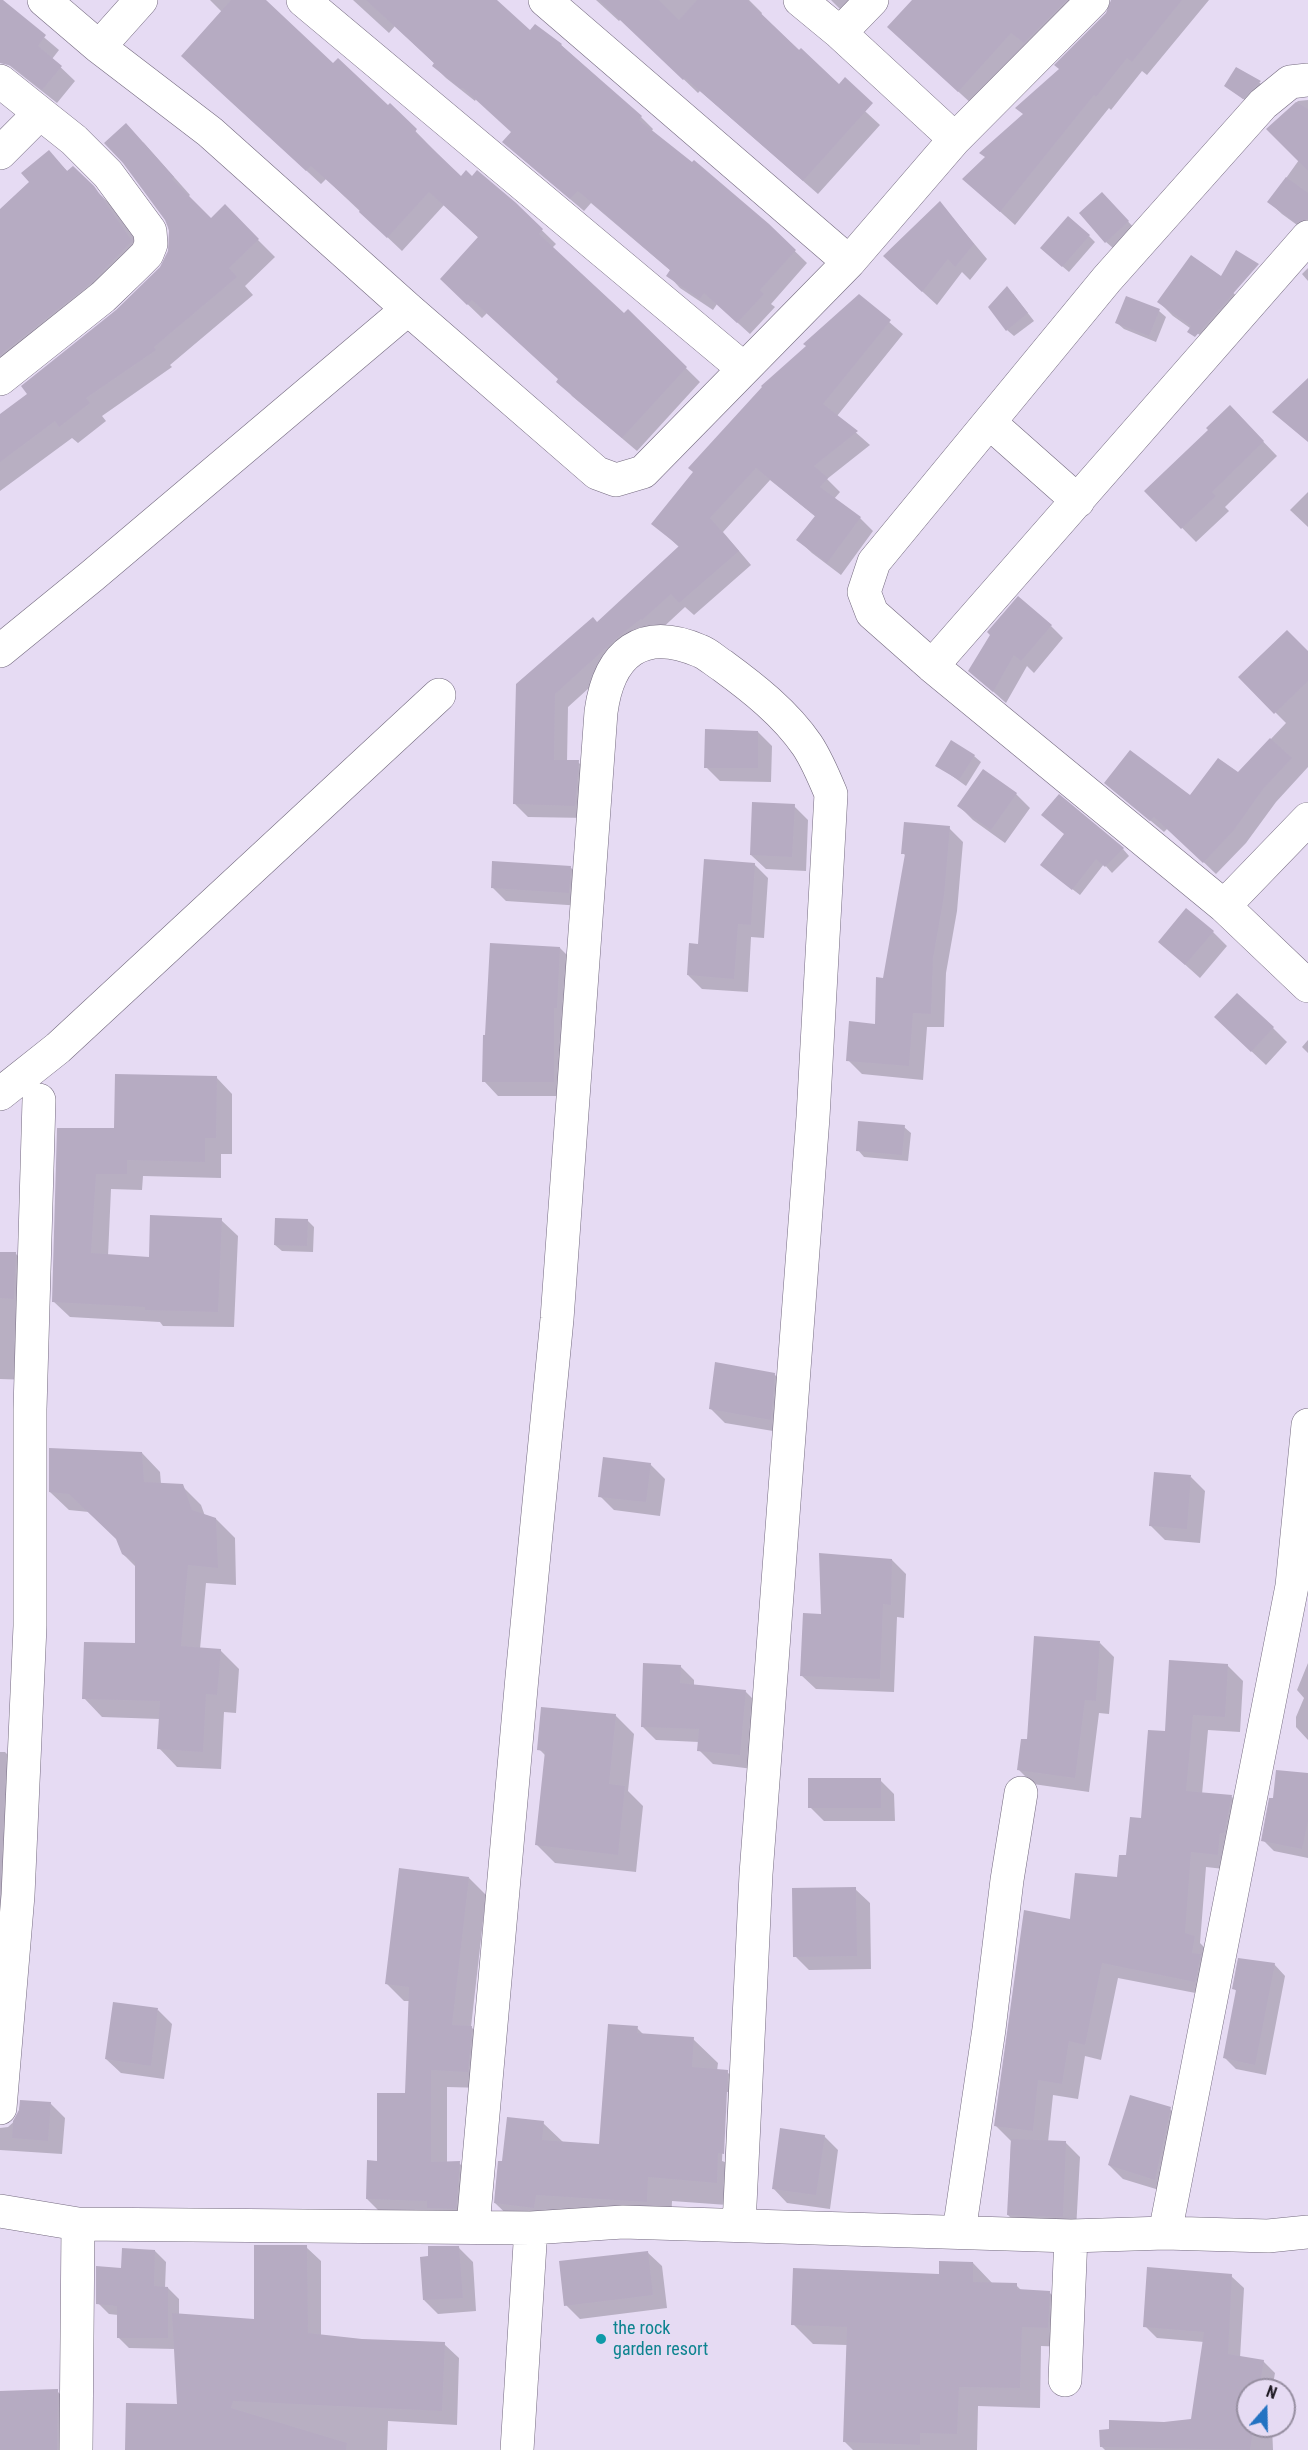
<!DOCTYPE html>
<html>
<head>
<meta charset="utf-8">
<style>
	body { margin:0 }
	#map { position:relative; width:1308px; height:2450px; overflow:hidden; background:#e6dbf3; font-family:"Roboto Condensed",sans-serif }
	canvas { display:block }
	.north { position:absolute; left:1236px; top:2378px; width:60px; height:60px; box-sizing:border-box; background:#e6dbf3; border:2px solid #968ea0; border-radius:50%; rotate:20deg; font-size:16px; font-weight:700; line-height:24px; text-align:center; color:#1f1b24 }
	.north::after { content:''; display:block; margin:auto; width:21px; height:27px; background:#2373c2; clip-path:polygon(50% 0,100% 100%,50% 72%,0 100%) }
</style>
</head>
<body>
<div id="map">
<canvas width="1308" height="2450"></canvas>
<div class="north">N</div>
</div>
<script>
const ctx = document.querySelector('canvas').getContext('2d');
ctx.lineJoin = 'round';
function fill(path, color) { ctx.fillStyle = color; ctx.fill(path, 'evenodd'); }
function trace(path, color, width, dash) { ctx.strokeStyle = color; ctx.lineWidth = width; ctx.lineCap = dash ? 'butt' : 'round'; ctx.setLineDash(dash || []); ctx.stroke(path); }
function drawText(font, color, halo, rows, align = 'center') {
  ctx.font = font + ' "Roboto Condensed",sans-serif'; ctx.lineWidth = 4.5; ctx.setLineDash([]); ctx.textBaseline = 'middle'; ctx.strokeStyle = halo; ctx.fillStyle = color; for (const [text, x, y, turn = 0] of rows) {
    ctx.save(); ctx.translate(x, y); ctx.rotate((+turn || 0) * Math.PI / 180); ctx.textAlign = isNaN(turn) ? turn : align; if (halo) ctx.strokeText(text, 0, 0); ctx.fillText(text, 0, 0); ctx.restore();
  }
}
fill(new Path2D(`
	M0 0 59 50 52 59 75 81 57 103 0 58Z
	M210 0H265L333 65 388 107 390 105 461 178 514 203 556 244 552 248 624 315 628 311 700 382 637 451 572 396 560 380 487 313 482 318 456 293 479 238 444 205 402 251 326 179 321 184 197 70 222 12Z
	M353 0H495L530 32 561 45 641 117 653 129 651 132 768 225 807 263 771 304 775 307 750 334 717 304 713 310 680 288 668 275 671 271 591 203 584 211 517 154 504 142 513 132 476 99 475 101 446 78 434 66 435 64 395 26 389 33Z
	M596 0H749L762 13 761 15 880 125 818 194 700 91 698 93 621 19 619 21Z
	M831 0H855L843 12Z
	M914 0H1095L973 105 903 41Z
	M1112 0H1209L1147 75 1142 71 1111 110 1109 108 1015 225 964 179 987 158 1024 115 1108 14Z
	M1236 69 1260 83 1266 89 1250 104 1226 86Z
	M1308 100V233L1282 214 1269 202 1299 160 1268 129 1298 101Z
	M143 142 190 195 188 197 211 220 225 207 275 257 245 286 253 295 170 365 172 367 102 416 106 421 78 443 72 438 0 491V422L117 312 166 262 171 243 167 220Z
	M48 152 68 172 73 168 111 205 148 256 0 370V211L31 182Z
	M1109 201 1135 229 1113 248 1106 242Z
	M940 203 987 259 970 280 962 272 937 305 899 270Z
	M1089 236 1095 242 1069 272 1048 254Z
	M1308 268V281L1302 274Z
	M1229 288 1247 308 1214 345 1173 316 1159 302Z
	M1013 294 1034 321 1014 336 1007 330Z
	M859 296 903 334 837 416 870 445 827 479 840 492 834 499 860 518 873 531 841 575 812 553 798 540 816 517 770 480 723 532 751 565 694 615 685 607 657 633 632 649 568 707 567 762H578L591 775 588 818 528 817 515 804 518 685 598 623 679 547 653 523 807 346Z
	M1159 311 1166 317 1156 342 1124 329 1117 323Z
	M1230 407 1277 456 1225 507 1229 511 1196 542 1146 491 1210 430Z
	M1308 492V527L1290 510Z
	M1051 626 1063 638 1034 673 1027 666 1006 703 970 671Z
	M1308 653V767L1276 802 1246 843 1216 874 1168 828 1164 832 1106 783 1190 797 1238 774 1286 723 1240 677Z
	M758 732 772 746 771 782 720 781 706 767Z
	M974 756 981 762 966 786 937 765Z
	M984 771 1016 794 1030 808 1005 843 973 820 959 806Z
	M794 806 808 820 806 871 766 869 751 855Z
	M949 828 963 842 957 911 946 973 944 1027H927L923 1080 862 1074 848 1060 876 1025 906 856 903 853Z
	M1123 849 1129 856 1112 873 1104 864 1080 895 1049 871Z
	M754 864 768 878 764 938 751 937 748 992 702 989 688 975 699 945Z
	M570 867 585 881 583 906 506 901 492 887Z
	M1213 932 1227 946 1200 978 1160 942Z
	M560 948 574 962 567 1096H498L484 1081Z
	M1273 1028 1287 1042 1266 1065 1230 1031Z
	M1308 1040V1053L1302 1047Z
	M216 1077 232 1094V1154H221V1178L143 1176 142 1190 111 1189 108 1256 150 1258 221 1220 238 1236 234 1327 163 1326 160 1322 70 1317 53 1301 58 1129 115 1130Z
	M904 1127 911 1133 908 1161 864 1157 858 1150Z
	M307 1220 314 1227 313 1252 282 1251 275 1245Z
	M0 1253H15L32 1270 29 1380 0 1379Z
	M774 1374 788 1388 785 1433 725 1423 711 1409Z
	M142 1453 160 1472 161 1484 182 1486 201 1505 205 1516 216 1519 235 1538 236 1585 206 1583 200 1649 220 1650 239 1669 236 1713 224 1712 221 1769 177 1767 159 1748 160 1719 102 1717 84 1698 137 1644 136 1567 123 1554 118 1540 89 1512 69 1510 50 1492Z
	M650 1464 665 1479 660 1516 614 1510 600 1496Z
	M1191 1477 1205 1491 1200 1543 1165 1540 1151 1526Z
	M892 1560 906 1574 904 1618 897 1617 894 1692 816 1689 801 1675 822 1615Z
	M1100 1643 1114 1657 1109 1714 1099 1713 1089 1792 1033 1784 1019 1770 1028 1741Z
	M1308 1663V1740L1296 1727V1717L1304 1698 1297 1690Z
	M1227 1665 1243 1681 1240 1732 1208 1730 1202 1794 1231 1796 1247 1812 1233 1870 1206 1867 1200 1943 1210 1953 1211 1996 1118 1978 1101 2060 1085 2056 1078 2099 1053 2095 1048 2142 1066 2143 1080 2157 1076 2230 1022 2229 1008 2215 1011 2141 995 2125 1071 1921 1119 1879 1142 1819 1167 1733Z
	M680 1666 694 1680V1686L746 1692 760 1706 753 1769 713 1764 699 1750V1742L656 1740 642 1726Z
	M615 1715 634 1734 628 1791 643 1806 636 1872 555 1863 537 1845 546 1756 539 1749Z
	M0 1752H5L19 1766 0 1984Z
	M1308 1775V1858L1274 1851 1263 1840 1274 1800Z
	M880 1780 894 1794 895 1821H824L810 1807Z
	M469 1878 486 1895 471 2027 489 2044 485 2088 447 2087V2163H459L476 2180 472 2225 384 2216 367 2199 379 2162 406 2094 410 2001H404L387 1984Z
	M855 1889 870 1903 871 1969 809 1970 795 1956Z
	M1274 1964 1285 1976 1266 2075 1236 2069 1225 2058 1237 1992 1234 1988Z
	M158 2010 172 2024 164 2079 121 2073 106 2059Z
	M637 2028 644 2035 693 2039 718 2063 717 2071 727 2072 752 2096 741 2206 672 2201 671 2225 520 2227 495 2203 504 2163 543 2123 564 2143 600 2145ZM725 2092H728L725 2162 722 2161Z
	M21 2101 51 2104 65 2118 62 2154 0 2150V2128L8 2127 17 2119Z
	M1170 2109 1184 2123 1169 2193 1123 2179 1109 2165Z
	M824 2136 838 2150 830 2209 787 2203 773 2188Z
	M306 2247 321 2261V2336L362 2341 444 2344 459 2358 457 2425 388 2421 387 2450H126L178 2406 175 2349 129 2348 118 2337V2315L109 2314 98 2303 122 2270 155 2251 166 2262 165 2288H168L179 2299V2315L255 2321Z
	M459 2248 473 2262 476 2311 438 2314 424 2300Z
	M647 2252 662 2266 667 2308 580 2319 566 2305Z
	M973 2263 993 2284 1016 2285 1022 2291 1049 2292 1069 2312 1068 2347 1041 2346 1040 2408 978 2406 977 2450H853L844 2441 847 2345 813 2344 793 2324Z
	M1231 2276 1244 2288 1240 2358 1263 2361 1275 2373 1272 2390H1248V2426H1272L1273 2450H1105L1101 2446 1164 2423 1192 2420 1204 2342 1157 2338 1145 2326Z
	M57 2391 73 2407V2450H0V2392Z`), '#0003');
fill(new Path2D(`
	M0 0H3L46 35 38 46 62 66 42 90 12 66 0 63Z
	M231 0H266L333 63 338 58 388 105 390 103 417 129 415 132 461 176 466 170 472 176 477 170 515 202 543 229 539 234 624 313 628 309 687 367 622 438 556 382 558 379 472 300 467 305 440 279 478 237 429 192 387 238 359 212 360 210 311 166 306 171 181 56Z
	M366 0H497L530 30 535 24 562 44 561 45 642 116 639 120 692 162 694 160 769 224 796 250 760 290 764 294 737 323 704 293 700 299 666 276 670 270 578 191 570 199 502 142 511 132 463 88 461 89 432 66 434 63Z
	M599 0H659L679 20 697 0H747L799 50 801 48 839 84 845 77 873 103 803 181 685 78 683 80Z
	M912 0H1067L1024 43 1011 33 958 92 887 27Z
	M1111 0H1182L1132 62 1127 58 1096 97 1094 95 1000 212 962 179 985 157 979 153 1023 114 1015 108 1059 69 1054 65 1106 13Z
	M1236 67 1261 81 1243 99 1224 86Z
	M1296 102 1308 109V171L1266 129Z
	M126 123 174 177 172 179 211 218 225 204 259 239 229 268 237 277 154 347 156 350 86 398 90 403 59 427 55 421 0 462V414L27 394 21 386 116 310 160 267 168 251 169 230 165 220 123 163 104 143Z
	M49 150 67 171 73 166 94 186 132 241 91 283 0 355V209L29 182 21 173Z
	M1286 177 1308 193V219L1296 223 1267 202Z
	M1102 192 1129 221 1105 243 1079 213Z
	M940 201 974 244 955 267 948 259 922 292 883 256Z
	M1068 216 1090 235 1062 267 1040 248Z
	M1236 250 1259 264 1195 337 1187 332 1191 326 1157 302 1191 255 1221 276Z
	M1007 286 1028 313 1006 331 988 307Z
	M859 294 891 320 823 404 858 431 814 466 828 478 820 487 861 517 827 563 796 540 815 516 756 468 710 518 739 551 679 603 671 594 642 620 641 619 619 636 555 694 554 760H579L575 806 513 804 516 684 593 617 597 622 679 546 651 524 693 472 688 468 762 387 761 386 806 346 803 344Z
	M1126 296 1160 309 1149 336 1115 323Z
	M1308 378V442L1272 412Z
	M1230 405 1264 441 1212 492 1216 496 1181 529 1144 491 1208 430 1206 428Z
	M1018 596 1052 625 1021 661 1014 655 993 692 968 671 990 635 987 632Z
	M1287 630 1308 651V681L1274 714 1238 677Z
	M705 729 758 731V768H704Z
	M1270 738 1292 758 1263 789 1234 830 1203 863 1154 817 1150 821 1104 783 1130 750 1190 795 1218 758 1238 772Z
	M951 740 975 755 959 780 935 766Z
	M983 769 1017 793 991 830 957 806Z
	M1059 794 1124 848 1105 867 1096 859 1072 890 1040 865 1064 834 1041 815Z
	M752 802 795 804 792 857 750 855Z
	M904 822 950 826 944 896 933 958 931 1014 913 1013 909 1066 846 1061 849 1021 875 1024 876 977 883 978 905 854H901Z
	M704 859 755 863 751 925 738 924 734 979 687 975 689 943 698 944Z
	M492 861 571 866 569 893 491 888Z
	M1186 908 1214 931 1185 965 1158 942Z
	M490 943 560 947 557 1008H554V1082H482L483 1035H485Z
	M1237 993 1274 1027 1251 1052 1214 1017Z
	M115 1074 217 1076 216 1138H205V1162L127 1160V1174H96L91 1253 149 1257 150 1215 222 1218 218 1312 145 1310V1307L52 1302 57 1128H114Z
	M858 1121 905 1125 902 1155 856 1151Z
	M275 1218 308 1219 307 1246 274 1245Z
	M0 1252H16L14 1299 0 1298Z
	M715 1362 775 1373 771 1420 709 1409Z
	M49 1448 142 1452 144 1482 183 1484 192 1510 216 1518 218 1568 188 1565 181 1646 221 1649 217 1695 206 1694 203 1752 157 1749 160 1701 82 1699 84 1642 135 1643V1562L122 1554 116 1539 69 1494 49 1492Z
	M603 1457 651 1463 646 1502 598 1497Z
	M1154 1472 1191 1475 1187 1529 1149 1526Z
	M819 1553 892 1559 891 1605 883 1604 880 1679 800 1676 803 1613 821 1614Z
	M1034 1636 1100 1641 1096 1701 1085 1700 1075 1778 1017 1770 1021 1739H1027Z
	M1169 1660 1228 1664 1225 1717 1193 1715 1186 1791 1232 1795 1224 1833H1220L1218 1855 1191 1852 1185 1933 1195 1936 1192 1953 1201 1954 1195 1982 1102 1963 1085 2045 1069 2041 1062 2084 1038 2080 1033 2131 994 2126 1024 1910 1070 1919 1075 1873 1117 1877 1119 1855H1126L1130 1817 1141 1818 1148 1730 1165 1731Z
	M643 1663 681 1665 680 1683 746 1690 740 1755 697 1751 699 1729 641 1727Z
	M541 1707 616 1714 609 1784 625 1786 618 1855 535 1845 545 1751 537 1750Z
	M1276 1770 1308 1773V1821L1302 1849 1261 1841 1269 1798H1273Z
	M808 1778H881V1808H808Z
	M399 1868 469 1877 452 2025 472 2026 468 2072 431 2070V2162L460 2161 456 2209 427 2208V2201L366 2199 367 2160 377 2161V2093H405L409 1987 385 1984Z
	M856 1887 857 1956 793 1957 792 1888Z
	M1238 1958 1275 1963 1255 2065 1223 2058 1236 1990 1232 1989Z
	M113 2002 158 2008 151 2066 105 2059Z
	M608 2024 638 2026 637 2033 694 2037 692 2067 728 2070 724 2154 718 2153 717 2183 648 2177 647 2202 536 2195 534 2208 494 2203 498 2161H502L507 2117 544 2121 542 2140 599 2144Z
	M1130 2095 1171 2107 1155 2180 1108 2165Z
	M20 2100 51 2102 48 2141 12 2138 13 2121 19 2110Z
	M780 2128 825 2135 816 2195 772 2189Z
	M1011 2139 1066 2141 1063 2217 1007 2215Z
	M254 2245H307L308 2333 362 2339 445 2342 442 2411 233 2401 231 2408 347 2443 346 2450H125L126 2403 177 2404 172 2313 254 2319Z
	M428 2246H459L463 2298 423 2300 420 2257 428 2256Z
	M122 2248 155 2250 154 2286 168 2287V2338H117V2306L96 2304V2266L121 2268Z
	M648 2251 653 2295 564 2306 559 2261Z
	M939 2261 973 2262V2282L1017 2283V2289L1050 2291 1048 2328 1022 2327 1020 2388 959 2387 957 2434 920 2433V2445L843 2442 847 2327 791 2325 793 2268 939 2274Z
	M1147 2267 1232 2274 1228 2354 1264 2360 1259 2390H1248V2426H1254L1250 2450 1100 2447 1099 2430 1109 2429V2420L1164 2422 1191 2419 1204 2332 1143 2327Z
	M58 2389 57 2450H0V2391Z`), '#b6abc2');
const minor = new Path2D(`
	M44 0 99 47 210 132 408 309 597 473 616 480 643 472 744 369
	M303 0 744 369 849 262 545 0
	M800 0 840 33 955 139
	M840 33 872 0
	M99 47 141 0
	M1308 80 1290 82 1263 104 1107 279 874 562 864 592 872 613 932 666 1224 906 1308 986
	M0 81 40 113
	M0 153 40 113 74 140 108 174 150 231 151 244 147 254 136 265 103 297 0 379
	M849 262 955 139 1093 0
	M990 423 1078 501
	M0 651 92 576 408 309
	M932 666 1308 237
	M1224 906 1308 819
	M0 1094 58 1048 439 695
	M0 2108 18 1895 30 1626V1409L39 1100
	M0 2211 78 2224 531 2228 623 2222 1071 2236 1165 2233 1268 2236 1308 2232
	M473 2226 522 1677 557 1319 601 712C609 653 642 626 700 651 708 654 715 661 723 666 753 688 785 713 807 745 817 760 824 777 831 794L813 1117 756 1874 739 2225
	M959 2232 989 2029 1007 1880 1021 1793
	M1165 2233 1292 1586 1308 1425
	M1065 2380 1071 2236
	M76 2450 78 2224
	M517 2450 531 2228`);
trace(minor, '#746a7f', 34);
trace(minor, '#fff', 33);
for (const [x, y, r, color] of [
	[601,2339,6,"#0f9aa8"]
]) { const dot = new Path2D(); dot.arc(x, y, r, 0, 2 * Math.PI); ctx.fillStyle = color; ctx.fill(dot); trace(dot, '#e6dbf3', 2); }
drawText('18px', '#0d838f', '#e6dbf3', [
	["the rock",613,2329],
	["garden resort",613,2350]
], 'left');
</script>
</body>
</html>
